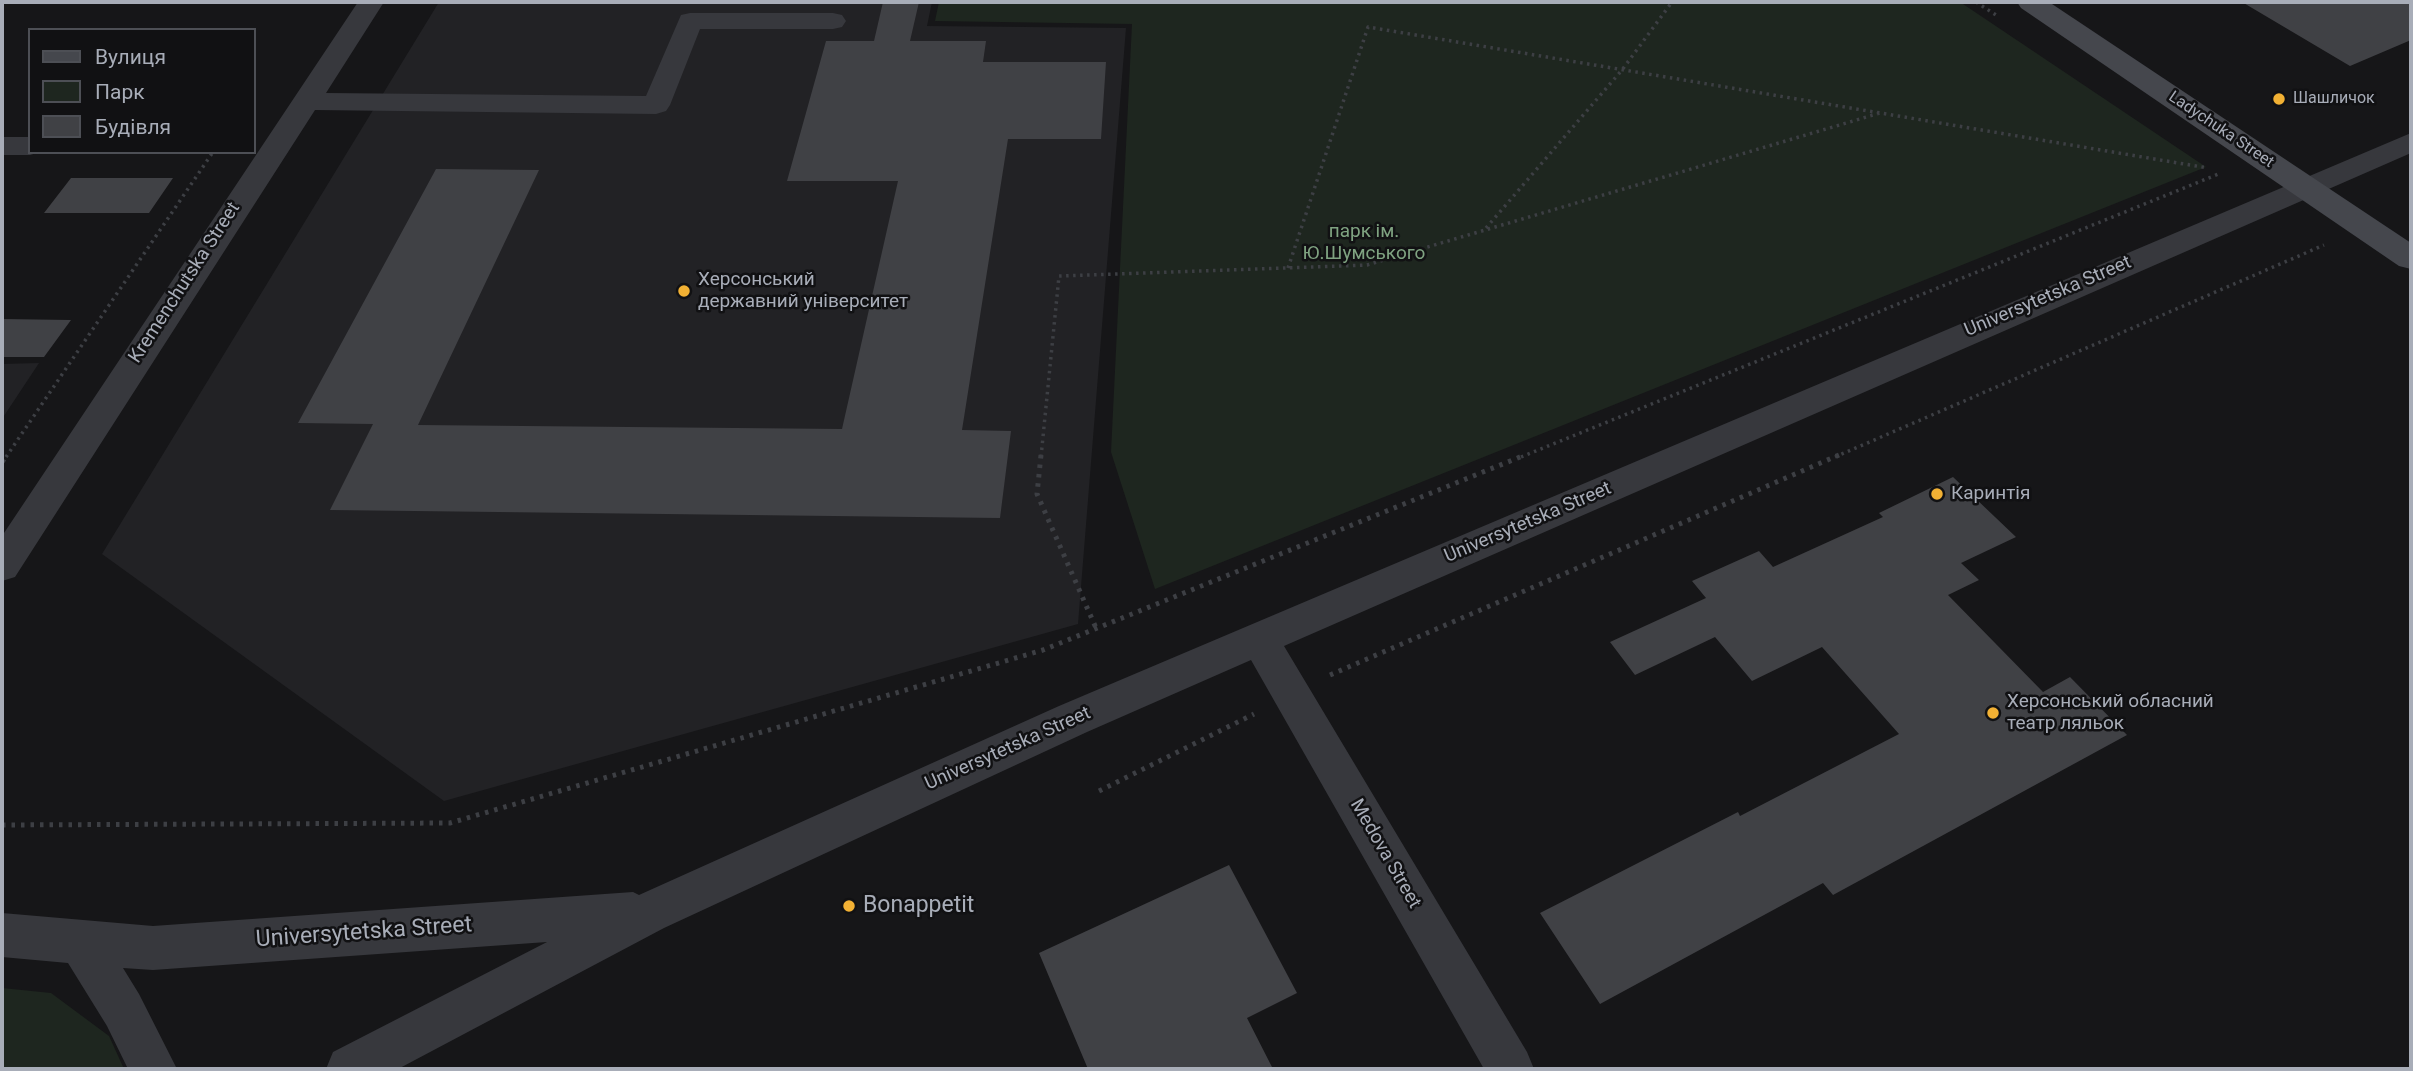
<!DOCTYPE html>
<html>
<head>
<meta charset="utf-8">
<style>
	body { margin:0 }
	#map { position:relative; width:2413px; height:1071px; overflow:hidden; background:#161618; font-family:Roboto,sans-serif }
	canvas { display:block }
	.frame { position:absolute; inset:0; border:4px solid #a8adb8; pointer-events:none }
	.legend { position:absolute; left:28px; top:28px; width:228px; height:126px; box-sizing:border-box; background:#111113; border:2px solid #4d4f55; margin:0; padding:9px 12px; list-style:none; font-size:21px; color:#a8adb8 }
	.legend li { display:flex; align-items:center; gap:14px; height:35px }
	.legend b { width:35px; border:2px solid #4d4f55 }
</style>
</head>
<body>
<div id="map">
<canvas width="2413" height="1071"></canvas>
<div class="frame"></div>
<ul class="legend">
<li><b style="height:9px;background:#45474d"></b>Вулиця</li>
<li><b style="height:19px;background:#1e261f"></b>Парк</li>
<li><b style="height:19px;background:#404145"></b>Будівля</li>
</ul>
</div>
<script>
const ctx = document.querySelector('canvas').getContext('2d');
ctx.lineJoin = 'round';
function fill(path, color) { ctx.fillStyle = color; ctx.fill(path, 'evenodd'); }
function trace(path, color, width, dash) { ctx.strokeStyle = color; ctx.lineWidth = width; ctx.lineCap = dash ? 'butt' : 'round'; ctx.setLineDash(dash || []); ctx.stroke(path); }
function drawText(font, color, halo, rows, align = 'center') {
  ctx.font = font + ' Roboto,sans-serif'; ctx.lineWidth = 5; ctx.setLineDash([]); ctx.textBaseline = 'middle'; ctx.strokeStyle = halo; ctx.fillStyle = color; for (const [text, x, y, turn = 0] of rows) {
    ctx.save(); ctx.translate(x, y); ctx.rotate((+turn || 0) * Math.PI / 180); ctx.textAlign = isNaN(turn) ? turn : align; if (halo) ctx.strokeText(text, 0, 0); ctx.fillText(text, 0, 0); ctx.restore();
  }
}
fill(new Path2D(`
	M439 2H932L927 26 1126 28 1078 624 444 801 102 554Z
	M39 363 2 419V364Z`), '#222225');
fill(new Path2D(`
	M939 2H1960L2206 167 1155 589 1111 452 1132 24 935 21Z
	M2 988 51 993 109 1036 124 1069H2Z`), '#1e261f');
fill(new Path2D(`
	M883 2H919L910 41H986L983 62H1106L1101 139H1008L962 430 1011 431 1000 518 330 510 373 424 298 423 436 169 539 170 418 425 842 429 898 181H787L826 41H874Z
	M2242 2H2411V40L2350 66Z
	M71 178H173L149 213H44Z
	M2 319 71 320 44 357H2Z
	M1953 477 2016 537 1961 563 1979 580 1948 595 2043 692 2070 677 2127 735 1833 895 1823 883 1600 1004 1540 913 1738 812 1740 816 1899 734 1822 647 1752 681 1715 637 1635 675 1610 642 1706 598 1692 581 1759 551 1773 567 1883 517 1879 513Z
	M1229 865 1297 993 1247 1018 1273 1069H1088L1039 953Z`), '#404145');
trace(new Path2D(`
	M1976 2 1996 15
	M1486 228 1622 70 1672 2
	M1288 268 1368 27 2208 168
	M6 457 213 152
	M1041 457 1059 276 1367 265 1880 113
	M1521 457 2221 173
	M1835 457 2324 245`), '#3d3f44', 3.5, [2.5, 4.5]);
trace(new Path2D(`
	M1041 455 1037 494 1096 628
	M2 462 7 455
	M1330 675 1839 455
	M1099 791 1254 714
	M2 825 450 823 1043 650 1525 455`), '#3d3f44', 5, [3.5, 6]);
fill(new Path2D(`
	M358 2H384L326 93 646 96 681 15 690 13H833L842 15 846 21 842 27 833 29H700L670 105 666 111 656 114 315 110 15 577 2 581V536Z
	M2411 133V153L1284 646 1527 1052 1534 1069H1484L1251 660 1087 732 664 928 398 1069H326L333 1052 547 942 153 970 123 968 139 994 177 1069H128L107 1026 68 963 2 957V913L153 926 633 892 639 895 1059 706Z
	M2 137H30V152H40L30 155H2Z`), '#37383d');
fill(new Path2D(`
	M2017 2H2049L2411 243V269L2399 266 2021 8Z`), '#45474d');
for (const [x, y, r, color] of [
	[2279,99,7,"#f2b134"],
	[684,291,7,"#f2b134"],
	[1937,494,7,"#f2b134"],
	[1993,713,7,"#f2b134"],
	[849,906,7,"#f2b134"]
]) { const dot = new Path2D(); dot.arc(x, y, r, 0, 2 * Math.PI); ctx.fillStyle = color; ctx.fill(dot); trace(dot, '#111113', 2.5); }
drawText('16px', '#a8adb8', '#111113', [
	["Шашличок",2293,99]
], 'left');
drawText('16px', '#a8adb8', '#111113', [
	["Ladychuka Street",2221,130,34]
]);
drawText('19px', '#7fa381', '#111113', [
	["парк ім.",1364,232],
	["Ю.Шумського",1364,254]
]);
drawText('19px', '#a8adb8', '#111113', [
	["Херсонський",698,280],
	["державний університет",698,302],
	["Каринтія",1951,494],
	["Херсонський обласний",2007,702],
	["театр ляльок",2007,724]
], 'left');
drawText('19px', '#a8adb8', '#111113', [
	["Kremenchutska Street",185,283,-57],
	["Universytetska Street",2048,297,-23],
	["Universytetska Street",1528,523,-23],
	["Universytetska Street",1008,749,-24],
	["Medova Street",1385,854,60]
]);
drawText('23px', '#a8adb8', '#111113', [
	["Bonappetit",863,906]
], 'left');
drawText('23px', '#a8adb8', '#111113', [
	["Universytetska Street",364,933,-4]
]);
</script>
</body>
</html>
